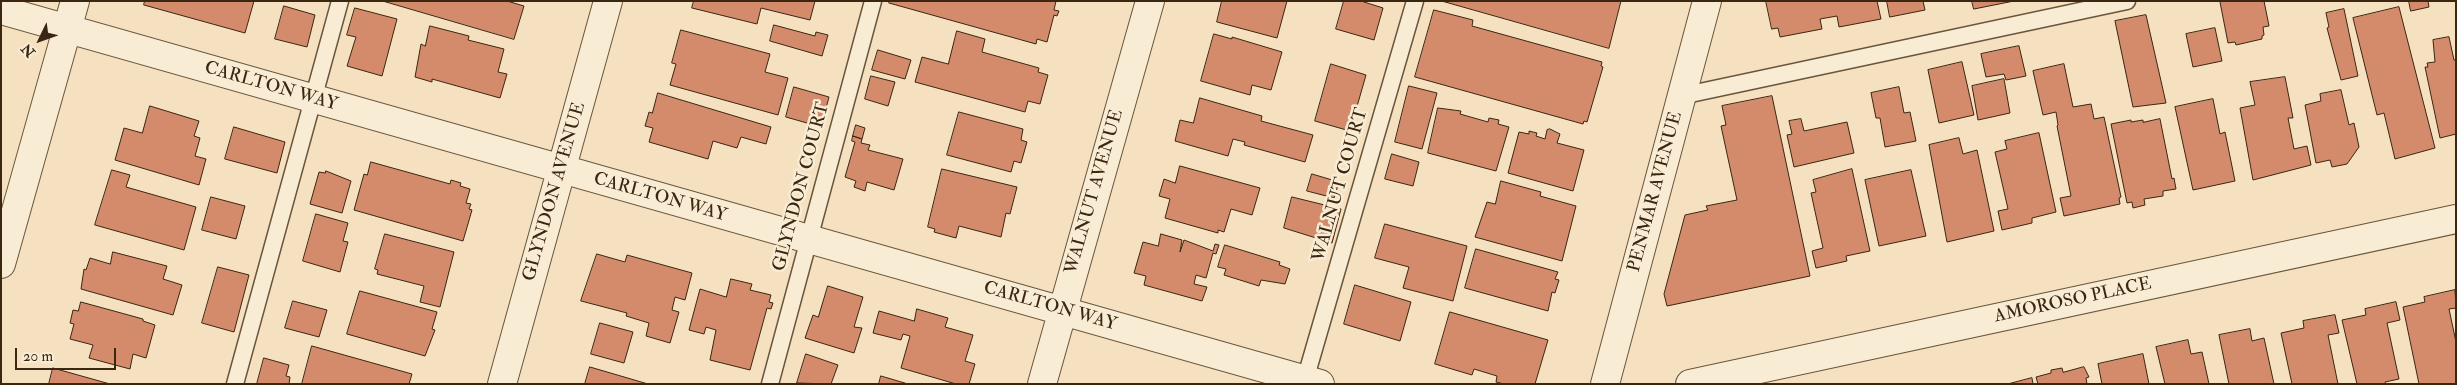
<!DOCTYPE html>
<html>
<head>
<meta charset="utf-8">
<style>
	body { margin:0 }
	#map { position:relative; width:2457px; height:385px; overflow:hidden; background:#f5e1bf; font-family:"IM FELL Double Pica",serif }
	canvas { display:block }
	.frame { position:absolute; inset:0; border:2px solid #3a2611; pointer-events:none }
	.north { position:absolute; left:15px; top:15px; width:50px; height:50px; -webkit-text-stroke:4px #f8ecd5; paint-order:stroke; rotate:228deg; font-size:14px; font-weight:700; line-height:20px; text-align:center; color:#3a2611 }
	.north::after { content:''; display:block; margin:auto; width:18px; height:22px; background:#3a2611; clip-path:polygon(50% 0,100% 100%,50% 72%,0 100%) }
	.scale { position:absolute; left:15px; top:348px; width:101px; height:22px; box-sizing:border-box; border:2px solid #3a2611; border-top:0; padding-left:6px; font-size:15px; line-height:18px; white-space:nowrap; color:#3a2611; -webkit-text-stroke:4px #f8ecd5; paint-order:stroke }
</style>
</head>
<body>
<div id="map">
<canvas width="2457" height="385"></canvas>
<div class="frame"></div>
<div class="north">N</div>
<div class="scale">20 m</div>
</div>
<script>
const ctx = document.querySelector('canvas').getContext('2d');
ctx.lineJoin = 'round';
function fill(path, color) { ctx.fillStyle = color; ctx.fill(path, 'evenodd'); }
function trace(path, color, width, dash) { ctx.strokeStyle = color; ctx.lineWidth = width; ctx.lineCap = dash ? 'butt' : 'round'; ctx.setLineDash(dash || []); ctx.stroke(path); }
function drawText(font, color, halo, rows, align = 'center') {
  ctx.font = font + ' "IM FELL Double Pica",serif'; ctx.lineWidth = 5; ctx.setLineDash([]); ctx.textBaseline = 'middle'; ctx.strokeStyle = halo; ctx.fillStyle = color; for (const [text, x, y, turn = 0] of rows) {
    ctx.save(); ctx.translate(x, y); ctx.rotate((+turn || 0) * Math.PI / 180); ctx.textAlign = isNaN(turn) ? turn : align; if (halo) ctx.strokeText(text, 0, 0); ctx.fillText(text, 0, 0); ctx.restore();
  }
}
const building = new Path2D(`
	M145 1H254L245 33 144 5Z
	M383 1H507L524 6 514 39Z
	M694 1H815L810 20 761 8 757 24 692 8Z
	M890 1H1056L1054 10 1059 11 1057 16 1054 15 1047 42 1037 39 1036 44 889 3Z
	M1222 1H1287L1277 38 1217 22Z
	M1344 1H1361L1383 8 1374 40 1336 29Z
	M1442 1H1621L1609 48Z
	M1766 1H1877L1881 19 1839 27 1837 16 1820 19 1822 29 1780 37 1778 28 1772 29Z
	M1887 1H1923L1925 10 1890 17Z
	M1972 1H2014L1974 9Z
	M2226 1H2264L2269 26 2263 27 2264 35 2262 36V39L2236 45 2235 42 2228 43 2220 2Z
	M2409 1H2428L2429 7 2411 11Z
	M284 6 315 15 307 47 275 39Z
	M2399 7 2435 148 2395 159 2384 113 2377 115 2353 18Z
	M355 8 397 19 382 76 347 66 356 37 347 35Z
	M2344 9 2358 76 2341 80 2327 28 2329 27 2326 13Z
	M1434 10 1473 20 1472 26 1602 62 1601 66 1603 67 1587 122 1584 121 1583 124 1415 77Z
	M2146 15 2166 103 2133 107 2115 21Z
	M774 25 815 36 816 32 828 35 822 56 770 41Z
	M430 26 469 36 468 40 504 49 498 72 507 74 500 98 432 79V82L415 77 421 44 425 46Z
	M2215 28 2222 61 2193 67 2186 34Z
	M681 30 770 54 765 72 788 78 778 115 670 85 676 64 672 63Z
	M957 31 985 39 982 52 1039 68 1038 72 1048 75 1040 104 1028 101 1025 112 915 82 922 57 948 64Z
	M1214 34 1232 39V37L1282 52 1271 90 1252 85 1250 95 1201 81Z
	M2449 37 2454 60H2456V134L2440 138 2425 67H2428L2427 63 2435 62 2433 40Z
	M2019 46 2026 76 2006 80 2004 74 1986 77 1981 54Z
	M878 50 911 60 905 79 872 70Z
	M1962 62 1974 115 1939 123 1928 70Z
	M1331 64 1366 75 1350 131 1315 121Z
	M2064 64 2073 107 2091 104 2094 119 2104 117 2121 197 2119 198 2120 204 2064 216 2060 198 2071 196 2057 126 2058 125 2056 112 2043 115 2033 71Z
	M871 76 895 82 888 106 865 99Z
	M2285 77 2293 118H2288L2294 149 2307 146 2311 165 2253 180 2240 108 2255 105 2250 82Z
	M2004 79 2010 113 1978 120 1972 86Z
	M1409 86 1437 93 1422 149 1395 142Z
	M794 87 829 97 821 127 786 117Z
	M1899 87 1904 113 1910 112 1916 141 1885 147 1880 118H1876L1871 93Z
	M2341 90 2349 125 2354 123 2359 147 2347 164 2332 167 2330 160 2316 163 2305 105 2321 101 2320 94Z
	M658 93 771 127 766 144 741 137 737 148 713 141 708 159 649 142 653 128 645 126 649 112 652 113Z
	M1772 96 1810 276 1667 306 1664 294 1685 215 1708 210 1706 206 1737 200 1721 126 1726 125 1722 106Z
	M1200 98 1262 116 1261 121 1313 135 1305 162 1244 145 1245 142 1233 139 1228 156 1175 141 1180 120 1193 123Z
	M2213 99 2220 134 2225 132 2235 181 2193 190 2175 107Z
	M150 106 199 121 194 136 200 138 195 156 206 159 199 185 115 160 124 128 142 133Z
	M1438 108 1461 111 1460 114 1488 122 1489 118 1499 120 1498 124 1509 127 1496 171 1428 153Z
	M959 112 1023 129 1021 140 1027 142 1021 163 1014 161 1011 172 947 155Z
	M1801 119 1804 131 1847 122 1854 153 1794 167 1787 135 1792 134 1789 121Z
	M2160 119 2172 179 2174 178 2176 189 2163 191V196L2144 199 2145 205 2133 208 2132 202 2127 203 2111 124 2131 120V122L2143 120V122Z
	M856 125 865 128 862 139 853 136Z
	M234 127 285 142 277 173 225 159Z
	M1550 129 1560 134 1557 143 1584 150 1573 191 1508 173 1519 132 1529 134V131L1537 133 1536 136 1545 139 1547 130Z
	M2039 133 2056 212 2032 218V223L2002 230 1998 211 2008 209 1995 152 2007 149 2005 141Z
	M853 136 862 139 861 143 870 145 868 150 903 159 894 190 867 182 865 191 854 187 856 181 845 177 855 142 852 141Z
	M1959 138 1963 154 1977 150 1994 231 1947 242 1929 145Z
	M1392 154 1419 162 1413 186 1385 179Z
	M371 162 450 184 451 180 461 183 460 186 470 189 466 203 471 204 469 209 472 210 463 241 354 210 364 174 367 175Z
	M1180 166 1260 188 1252 215 1231 209 1224 232 1218 230V233L1165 218 1170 199 1159 196 1164 179 1175 183Z
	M942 169 1017 187 1010 214 1006 213 1001 237 959 226 956 238 934 232 935 229 928 227Z
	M1852 169 1870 251 1846 256 1847 261 1816 268 1812 251 1823 248 1811 193 1816 192 1813 180Z
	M112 170 130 175 126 187 196 207 184 250 95 225Z
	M1911 170 1926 236 1879 246 1865 180Z
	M326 171 351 181 342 213 310 204 319 172 325 173Z
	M1312 174 1339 182 1334 198 1307 191Z
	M1501 181 1541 192 1540 196 1576 206 1562 261 1475 237 1487 202 1495 204Z
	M211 197 245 206 236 239 202 230Z
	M1292 197 1341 209 1332 243 1284 228Z
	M316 214 348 223 343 241 348 242 340 272 303 261Z
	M1385 224 1467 246 1453 301 1403 288 1409 267 1375 258Z
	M385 234 454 252 440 307 420 302 424 286 377 274 378 270 375 269Z
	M1161 234 1182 240 1180 252 1184 240 1213 251 1215 244 1219 245 1216 254 1213 253 1206 278 1196 275 1194 284 1207 287 1202 301 1144 285 1146 276 1134 273 1143 242 1158 246Z
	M1225 245 1280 262 1279 265 1290 269 1285 284 1261 280 1259 286 1224 275 1226 269 1218 267Z
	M1476 249 1558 272 1555 279 1559 280 1555 293 1552 292 1548 311 1465 288Z
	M113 252 167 266 163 279 182 285 173 315 81 289 84 269 86 270 90 258 110 264Z
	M597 254 625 262 627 255 692 273 685 300 675 297 672 310 679 312 670 343 646 336 649 323 626 316 627 313 581 301Z
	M218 267 249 275 234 332 202 323Z
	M731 279 752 284 750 290 771 295 769 302 773 303 771 309 767 308 750 370 710 360 716 330 706 327 704 334 689 330 700 289 726 297Z
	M1355 285 1411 302 1400 341 1344 324Z
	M828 286 863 297 854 327 862 328 854 353 805 338 813 315 818 317Z
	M2455 290 2456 308 2449 309 2456 342V384H2419L2403 307 2425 302 2424 297Z
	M360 291 437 312 432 329 435 330 425 356 347 334Z
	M293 301 327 310 319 337 285 328Z
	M81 302 143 319V321L155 325 146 358 133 354 130 369 89 358 93 345 70 339 74 324 70 323 73 310 78 311Z
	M2396 302 2400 320 2387 323 2399 379 2385 382 2386 384H2357L2342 320 2366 315 2365 309Z
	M917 309 948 318 945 327 973 335 965 361 975 364 969 384H956L901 368 910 336 903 334 901 340 873 333 879 311 914 321Z
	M1450 312 1548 340 1535 384H1504L1496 382 1497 376 1474 369 1472 375 1435 364Z
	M2335 315 2339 333 2328 335 2338 384H2292L2281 333 2304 328 2303 321Z
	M600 323 633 332 624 363 591 354Z
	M2250 329 2252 341 2264 338 2274 384H2229L2219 335Z
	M2188 340 2191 354 2202 352 2209 384H2165L2156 347Z
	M312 346 412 374 409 384H302Z
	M806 354 838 365 831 384 797 383Z
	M2143 354 2149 384H2102L2098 364Z
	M264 358 289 365 286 376 290 377 289 384H257Z
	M590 367 648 384H585Z
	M2084 367 2089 377 2086 378 2087 384H2038L2036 377 2051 373V370L2062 368 2063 372Z
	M53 368 110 384H49Z
	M881 376 908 384H879Z
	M2032 378 2033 384H2008Z`);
fill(building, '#d48b6c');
trace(building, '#3a2611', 1);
const lane = new Path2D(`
	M1681 96 2127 1
	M1305 380 1415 1
	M235 384 340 1
	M770 384 873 1`);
const street = new Path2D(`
	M1 10 1320 384
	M1 264 75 1
	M502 384 608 1
	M1042 384 1150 1
	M1605 384 1707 1
	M1690 384 2456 219`);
trace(lane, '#69553c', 19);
trace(street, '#69553c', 30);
trace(lane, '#f8ecd5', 16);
trace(street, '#f8ecd5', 28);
drawText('18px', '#3a2611', '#f8ecd5', [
	["CARLTON WAY",271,87,16],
	["WALNUT COURT",1341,185,-74],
	["GLYNDON COURT",802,187,-75],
	["GLYNDON AVENUE",555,192,-74],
	["WALNUT AVENUE",1095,192,-74],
	["PENMAR AVENUE",1656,192,-75],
	["CARLTON WAY",660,198,16],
	["AMOROSO PLACE",2073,301,-12],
	["CARLTON WAY",1050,307,16]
]);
</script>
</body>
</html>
